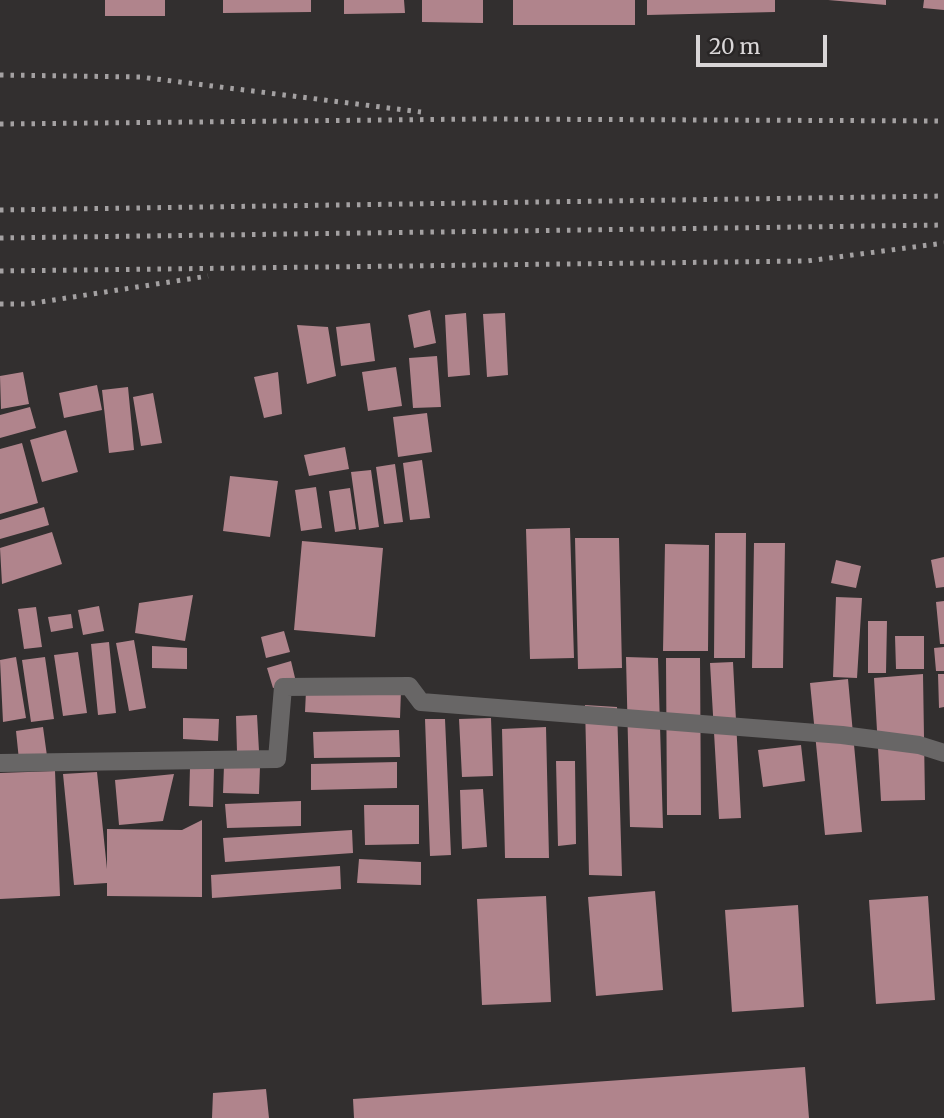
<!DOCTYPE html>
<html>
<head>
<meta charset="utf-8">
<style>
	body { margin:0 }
	#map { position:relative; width:944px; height:1118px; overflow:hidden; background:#322f2f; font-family:Merriweather,serif }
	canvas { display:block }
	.scale { position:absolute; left:696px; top:35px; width:131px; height:32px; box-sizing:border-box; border:4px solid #d9d6d7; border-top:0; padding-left:9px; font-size:21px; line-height:24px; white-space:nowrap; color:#d9d6d7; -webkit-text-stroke:5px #282525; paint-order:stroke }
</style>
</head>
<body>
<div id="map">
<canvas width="944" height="1118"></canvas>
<div class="scale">20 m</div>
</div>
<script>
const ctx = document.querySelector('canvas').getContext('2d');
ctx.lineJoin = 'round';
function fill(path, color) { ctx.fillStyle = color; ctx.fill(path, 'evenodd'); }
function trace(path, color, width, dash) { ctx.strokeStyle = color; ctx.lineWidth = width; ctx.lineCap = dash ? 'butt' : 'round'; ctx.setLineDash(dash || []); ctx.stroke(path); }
fill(new Path2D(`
	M105 0H165V16H105Z
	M223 0H311V12L223 13Z
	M344 0H404L405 13 344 14Z
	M422 0H483V23L422 22Z
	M513 0H635V25H513Z
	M647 0H775V12L647 15Z
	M828 0H886V5Z
	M924 0H944V10L923 8Z
	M430 310 436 343 414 348 408 315Z
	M466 313 470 375 448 377 445 315Z
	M505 313 508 375 487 377 483 314Z
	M370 323 375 361 341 366 336 327Z
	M297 325 328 327 336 376 307 384Z
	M437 356 441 407 413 408 409 358Z
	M396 367 402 406 368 411 362 372Z
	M23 372 29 404 1 409 0 376Z
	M278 372 282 414 264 418 254 377Z
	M97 385 102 410 64 418 59 393Z
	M128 387 134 450 109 453 102 390Z
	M153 393 162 443 141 446 133 397Z
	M30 407 36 428 0 438V415Z
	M427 413 432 452 398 457 393 417Z
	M66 430 78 472 42 482 30 440Z
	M22 443 38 503 0 514V449Z
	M345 447 349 469 309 476 304 455Z
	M422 460 430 518 410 520 403 463Z
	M395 464 403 522 384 524 376 467Z
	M371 470 379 527 359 530 351 472Z
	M230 476 278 481 270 537 223 531Z
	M316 487 322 528 301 531 295 490Z
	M350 488 356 529 335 532 329 491Z
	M44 507 49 525 0 539V520Z
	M570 528 574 658 530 659 526 529Z
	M52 532 62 564 2 584 0 548Z
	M715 533H746L745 658H714Z
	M575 538H619L622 668 578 669Z
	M302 541 383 548 375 637 294 630Z
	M754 543H785L783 668H752Z
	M665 544 709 545 708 651H663Z
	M944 557V587L936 588 931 560Z
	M836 560 861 566 856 588 831 583Z
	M193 595 185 641 135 633 139 603Z
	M836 597 862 598 857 678 833 677Z
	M944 601V644H940L936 602Z
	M99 606 104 631 83 635 78 610Z
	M36 607 42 647 24 649 18 609Z
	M71 614 73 628 51 632 48 617Z
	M868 621H887L886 673H868Z
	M284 631 290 652 266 658 261 637Z
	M895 636H924V669H896Z
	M134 640 146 708 129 711 116 643Z
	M109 642 116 713 98 715 91 644Z
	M152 646 187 648V669L152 668Z
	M944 647V671H936L934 648Z
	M78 652 87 713 63 716 54 655Z
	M16 657 26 718 3 722 0 660Z
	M45 657 54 719 31 722 22 660Z
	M626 657 658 658 663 828 630 827Z
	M666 658H700L701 815H667Z
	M291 661 296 682 273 688 267 668Z
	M733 662 741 818 719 819 710 663Z
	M923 674 925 800 881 801 874 678Z
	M938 674H944V707L939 708Z
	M848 679 862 832 825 835 810 683Z
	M401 690 400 718 305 712 306 691Z
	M585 705 617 707 622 876 589 875Z
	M257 715 259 751 237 752 236 716Z
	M183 718 219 719 218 741 183 739Z
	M491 718 493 776 462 777 459 719Z
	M425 719H445L451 855 430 856Z
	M43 727 47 756 19 760 16 731Z
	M546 727 549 858H505L502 729Z
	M399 730 400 757 314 758 313 732Z
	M801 745 805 781 763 787 758 750Z
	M556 761H575L576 844 558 846Z
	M397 762V788L311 790V764Z
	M224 765 260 766 259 794 223 793Z
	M190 767 214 768 213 807 189 806Z
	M55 771 60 896 0 899V773Z
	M97 772 107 869V829L182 830 202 820V897L107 896V883L74 885 63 774Z
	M174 774 163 821 119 825 115 780Z
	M483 789 487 847 462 849 460 790Z
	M301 801V826L227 828 225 804Z
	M364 805H419V844L365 845Z
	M352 830 353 853 225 862 223 838Z
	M359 859 421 862V885L357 883Z
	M340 866 341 889 212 898 211 875Z
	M655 891 663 990 596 996 588 897Z
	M546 896 551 1002 482 1005 477 899Z
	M928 896 935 1000 876 1004 869 900Z
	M798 905 804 1007 732 1012 725 910Z
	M805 1067 809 1118H354L353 1099Z
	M266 1089 269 1118H212L213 1093Z`), '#b0848c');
trace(new Path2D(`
	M0 763 277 759 283 687 409 686 421 702 842 735 919 745 944 753`), '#686666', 18);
trace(new Path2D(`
	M0 75 140 77 421 112
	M0 124 480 119 944 121
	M0 210 944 196
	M0 238 944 225
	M0 271 807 261 944 243
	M0 304H28L208 276`), '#a4a1a2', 5, [3.5, 7]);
</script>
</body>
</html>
